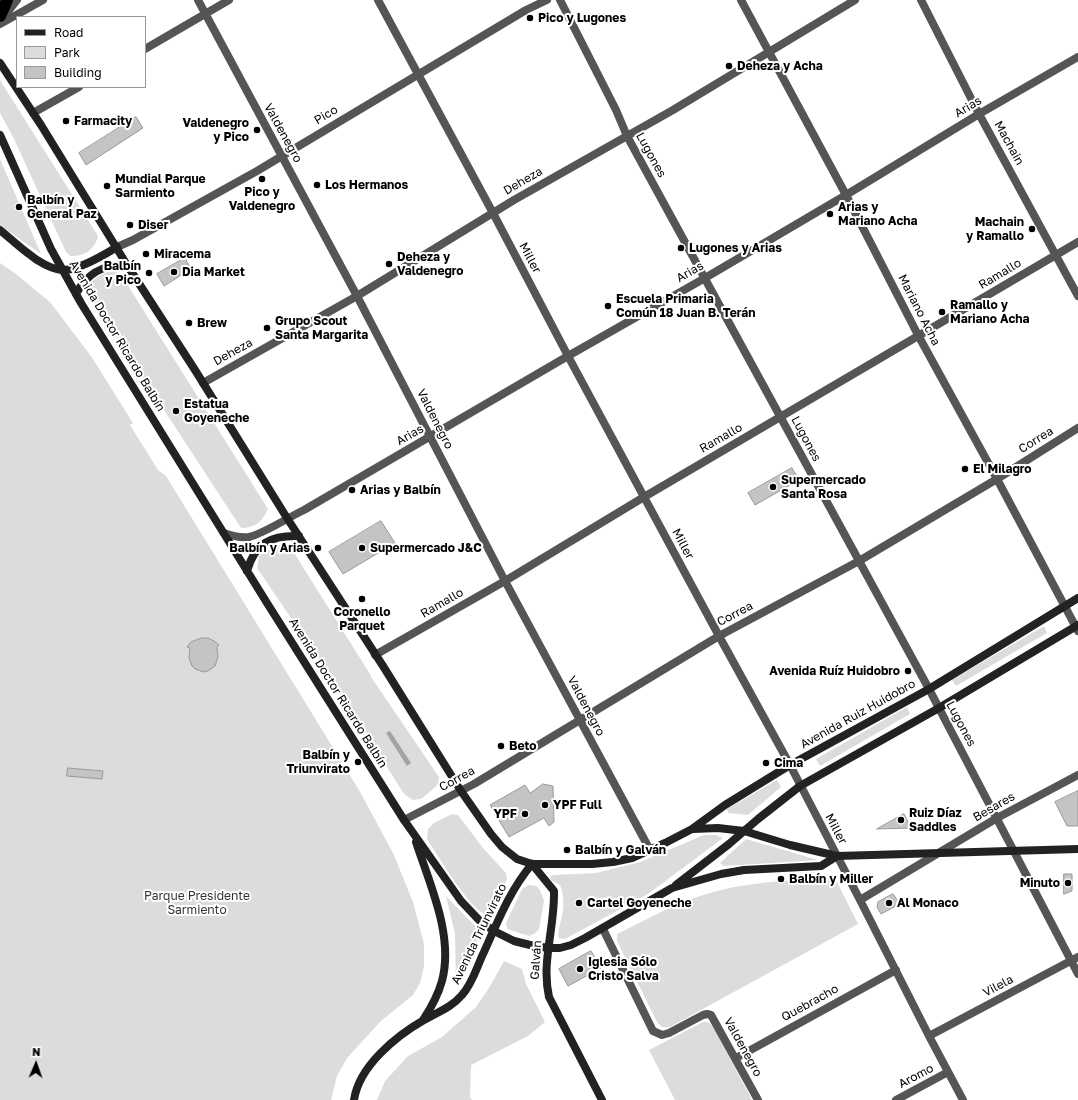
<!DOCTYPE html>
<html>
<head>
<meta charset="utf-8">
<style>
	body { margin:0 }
	#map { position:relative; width:1078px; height:1100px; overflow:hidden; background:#fff; font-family:"Golos Text",sans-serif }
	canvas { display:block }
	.legend { position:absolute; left:16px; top:16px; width:130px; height:72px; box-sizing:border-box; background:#fff; border:1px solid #999; margin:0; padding:5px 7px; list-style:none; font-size:12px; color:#000 }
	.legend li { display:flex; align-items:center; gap:8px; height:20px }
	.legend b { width:20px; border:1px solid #999 }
	.north { position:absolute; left:16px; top:1044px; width:40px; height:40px; -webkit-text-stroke:3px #fff; paint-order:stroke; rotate:2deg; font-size:11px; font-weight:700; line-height:16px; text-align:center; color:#000 }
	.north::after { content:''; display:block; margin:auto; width:14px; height:18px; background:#000; clip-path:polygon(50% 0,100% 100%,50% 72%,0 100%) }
</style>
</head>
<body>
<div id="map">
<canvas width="1078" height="1100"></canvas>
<ul class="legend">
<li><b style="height:5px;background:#222"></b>Road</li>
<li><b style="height:11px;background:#dcdcdc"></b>Park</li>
<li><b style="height:11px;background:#c4c4c4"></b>Building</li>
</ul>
<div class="north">N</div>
</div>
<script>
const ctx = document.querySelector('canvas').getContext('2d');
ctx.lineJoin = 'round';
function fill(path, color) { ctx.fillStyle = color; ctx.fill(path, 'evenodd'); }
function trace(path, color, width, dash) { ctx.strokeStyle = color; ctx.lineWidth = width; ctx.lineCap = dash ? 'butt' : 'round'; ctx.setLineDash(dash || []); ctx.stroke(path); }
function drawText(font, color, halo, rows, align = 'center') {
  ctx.font = font + ' "Golos Text",sans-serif'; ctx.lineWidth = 4; ctx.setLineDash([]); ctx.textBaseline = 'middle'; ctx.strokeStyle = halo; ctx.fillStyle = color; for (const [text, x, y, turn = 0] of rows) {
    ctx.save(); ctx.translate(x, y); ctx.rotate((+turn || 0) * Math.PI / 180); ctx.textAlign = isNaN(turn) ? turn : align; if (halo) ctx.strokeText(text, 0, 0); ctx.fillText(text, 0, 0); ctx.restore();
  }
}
fill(new Path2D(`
	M0 80 98 236C95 250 83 257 70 256L66 252 14 139 0 113Z
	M0 159 38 247 41 254 0 225Z
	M0 263 16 274 50 302 91 356 133 423 130 425 158 470 166 476 359 790 393 853 413 902 424 944V966L420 983 413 995 381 1021 347 1058 337 1076 331 1100H0Z
	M114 270 122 276 268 509C262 522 255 528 241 528L89 295C89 292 88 288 90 285 93 277 106 272 114 270Z
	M279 545 291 548 370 674 371 677 439 777 438 784 432 790 421 799 413 800 404 794 325 668 257 568 259 556Z
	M1044 626 1047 633 956 686 952 680Z
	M907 707 910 714 820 766 816 759Z
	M777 780 781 787 748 815 728 813 727 809Z
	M452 814 458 815 483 848 506 873 507 879 492 913 488 915C470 912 438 855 427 839L428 829 434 823Z
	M704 835H716L723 838 648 894 565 939 559 938C557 930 561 923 562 916 564 905 564 895 560 885L551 880 550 877 553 875 596 873 640 862Z
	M746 839 818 860 724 866 720 863Z
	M827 878 837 882 858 924 670 1027H662L657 1022 617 941V934C646 920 673 904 703 895 743 882 785 881 827 878Z
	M529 885 536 886 540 890 544 901 539 929 534 934 529 936 507 929 506 923 522 889Z
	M446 896 477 928 480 934 456 984 455 934Z
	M504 961 522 969 526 984 545 1022 528 1036 471 1065 470 1097 472 1100H377L385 1081 408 1056 442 1037 476 1007 489 988Z
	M703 1022C710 1021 711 1025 715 1030L752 1100H675L649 1050Z`), '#dcdcdc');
fill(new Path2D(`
	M390 731 411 763 407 766 386 733Z`), '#a3a3a3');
const building = new Path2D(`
	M136 117 143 128 86 165 79 153Z
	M185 258 191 269 164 286 157 274Z
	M792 468 799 480 755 505 748 493Z
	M381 521 395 543 343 574 329 552Z
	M202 638H208L214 641 219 645 217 647 218 657 215 666 208 671 204 672 195 669 192 666 189 658 190 648 187 647 191 642Z
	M68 768 103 771 102 779 67 776Z
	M543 784 553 786 554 822 549 826 544 818 509 837 490 805 525 785 530 793Z
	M1078 791V826H1067L1055 802Z
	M904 814 911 828 877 829Z
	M1064 874H1072V891L1064 894Z
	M893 894 900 904 881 914 877 907 878 902Z
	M591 951 601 968 568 986 559 969Z`);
fill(building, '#c4c4c4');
trace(building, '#999', 1);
const highway = new Path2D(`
	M0 16 7 0`);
trace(highway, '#dbdbdb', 14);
trace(new Path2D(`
	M198 0 357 296 505 581 650 850
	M378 0 493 213 568 356 719 636 790 765 860 900 929 1036 963 1100
	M560 0 616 110 627 136 929 689 1078 974
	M741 0 846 195 918 335 997 479 1078 631
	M921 0 979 114 1078 296
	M2 19 17 0
	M0 24 43 0
	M145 49 229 0
	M33 113 79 87
	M117 247 133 240 257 171 526 10 547 0
	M203 383 357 296 514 200 673 110 855 0
	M224 533C232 536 240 538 249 537 263 534 289 517 304 510L568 356 705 278 846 195 979 114 1078 57
	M375 655 505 581 644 497 1078 242
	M404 820 474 784 719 636 859 561 997 479 1078 428
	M860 900 997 818 1078 775
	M603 929 653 1031 662 1035 669 1033 703 1015 707 1014 711 1015 758 1100
	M929 1036 1078 957
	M736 1058 896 970
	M896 1100 948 1072`), '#555', 8);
trace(new Path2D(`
	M0 63 41 125 127 265 195 370 287 518 383 666 461 791 491 834 502 847 517 859 532 864H592L613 862 632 858 665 843 692 829 725 805 790 765 929 689 1078 598
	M0 135 51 249 81 303 267 603 404 820 461 901 479 920 494 931 514 941 530 945 548 948H560L571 945 585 938 672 888 721 874 744 870 821 866 837 856
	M0 230C10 238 19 247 29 254 37 261 51 269 62 270 77 271 104 255 117 247
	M76 294C87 273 103 264 127 265
	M247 571C255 543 271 535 299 536
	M693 829 718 828 744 831 790 845 837 856 1078 849
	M416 842C430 885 454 936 442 981 438 995 431 1008 423 1020
	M532 864 554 891C555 927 541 962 549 997L602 1100
	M676 885 729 844 758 819 800 786 939 708 1078 625
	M354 1100C359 1066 396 1036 424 1020 438 1012 452 1007 462 995 473 983 477 966 484 952 498 921 510 890 532 864`), '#222', 8);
trace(highway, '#000', 12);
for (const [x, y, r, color] of [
	[530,18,4,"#000"],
	[729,66,4,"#000"],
	[66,121,4,"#000"],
	[257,130,4,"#000"],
	[262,179,4,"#000"],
	[317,185,4,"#000"],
	[107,186,4,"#000"],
	[19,207,4,"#000"],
	[830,214,4,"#000"],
	[130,225,4,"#000"],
	[1032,229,4,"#000"],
	[681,248,4,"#000"],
	[146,254,4,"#000"],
	[389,264,4,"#000"],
	[174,272,4,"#000"],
	[149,273,4,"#000"],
	[608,306,4,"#000"],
	[942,312,4,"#000"],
	[189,323,4,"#000"],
	[267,328,4,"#000"],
	[176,411,4,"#000"],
	[965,469,4,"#000"],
	[773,487,4,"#000"],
	[352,490,4,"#000"],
	[318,548,4,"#000"],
	[362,548,4,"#000"],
	[362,599,4,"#000"],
	[908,671,4,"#000"],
	[501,746,4,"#000"],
	[358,762,4,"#000"],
	[766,763,4,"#000"],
	[545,805,4,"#000"],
	[525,814,4,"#000"],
	[901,820,4,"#000"],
	[567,850,4,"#000"],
	[781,879,4,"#000"],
	[1068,883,4,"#000"],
	[579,903,4,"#000"],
	[889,903,4,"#000"],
	[580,969,4,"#000"]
]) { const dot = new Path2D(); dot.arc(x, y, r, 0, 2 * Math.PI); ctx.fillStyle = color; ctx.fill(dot); trace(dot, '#fff', 1.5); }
drawText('bold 12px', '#000', '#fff', [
	["Pico y Lugones",538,18],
	["Deheza y Acha",737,66],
	["Farmacity",74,121],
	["Valdenegro",249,123,"right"],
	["y Pico",249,137,"right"],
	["Mundial Parque",115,179],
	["Sarmiento",115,193],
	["Los Hermanos",325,185],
	["Pico y",262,192,"center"],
	["Valdenegro",262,206,"center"],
	["Balbín y",27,200],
	["General Paz",27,214],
	["Arias y",838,207],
	["Mariano Acha",838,221],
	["Machain",1024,222,"right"],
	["y Ramallo",1024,236,"right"],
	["Diser",138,225],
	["Lugones y Arias",689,248],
	["Miracema",154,254],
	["Deheza y",397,257],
	["Valdenegro",397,271],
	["Balbín",141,266,"right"],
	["y Pico",141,280,"right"],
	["Dia Market",182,272],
	["Escuela Primaria",616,299],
	["Común 18 Juan B. Terán",616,313],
	["Ramallo y",950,305],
	["Mariano Acha",950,319],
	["Grupo Scout",275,321],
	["Santa Margarita",275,335],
	["Brew",197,323],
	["Estatua",184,404],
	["Goyeneche",184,418],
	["El Milagro",973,469],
	["Supermercado",781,480],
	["Santa Rosa",781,494],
	["Arias y Balbín",360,490],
	["Balbín y Arias",310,548,"right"],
	["Supermercado J&C",370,548],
	["Coronello",362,612,"center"],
	["Parquet",362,626,"center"],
	["Avenida Ruíz Huidobro",900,671,"right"],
	["Beto",509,746],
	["Balbín y",350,755,"right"],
	["Triunvirato",350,769,"right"],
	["Cima",774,763],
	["YPF Full",553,805],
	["Ruiz Díaz",909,813],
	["Saddles",909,827],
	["YPF",517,814,"right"],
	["Balbín y Galván",575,850],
	["Balbín y Miller",789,879],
	["Minuto",1060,883,"right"],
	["Cartel Goyeneche",587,903],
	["Al Monaco",897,903],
	["Iglesia Sólo",588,962],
	["Cristo Salva",588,976]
], 'left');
drawText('12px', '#000', '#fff', [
	["Arias",968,107,-31],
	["Pico",326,115,-31],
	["Valdenegro",283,133,61],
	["Machain",1009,143,61],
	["Lugones",651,155,61],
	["Deheza",523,181,-30],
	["Miller",530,258,62],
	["Arias",690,272,-30],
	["Ramallo",1000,274,-31],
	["Mariano Acha",919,310,63],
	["Avenida Doctor Ricardo Balbín",117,336,59],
	["Deheza",233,352,-29],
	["Valdenegro",435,419,63],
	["Arias",410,435,-30],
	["Ramallo",721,438,-30],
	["Lugones",806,439,62],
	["Correa",1036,440,-32],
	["Miller",683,544,62],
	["Ramallo",442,603,-30],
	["Correa",735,614,-28],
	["Avenida Doctor Ricardo Balbín",338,693,58],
	["Valdenegro",586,706,62],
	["Avenida Ruiz Huidobro",858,714,-29],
	["Lugones",961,724,62],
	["Correa",457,779,-29],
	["Besares",994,807,-30],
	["Miller",836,829,62],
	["Avenida Triunvirato",479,934,-64],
	["Galván",536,960,-86],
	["Vilela",998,986,-28],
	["Quebracho",810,1003,-29],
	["Valdenegro",743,1047,61],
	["Aromo",916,1076,-28]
]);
drawText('12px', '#333', '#fff', [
	["Parque Presidente",197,896],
	["Sarmiento",197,910]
]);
</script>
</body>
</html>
